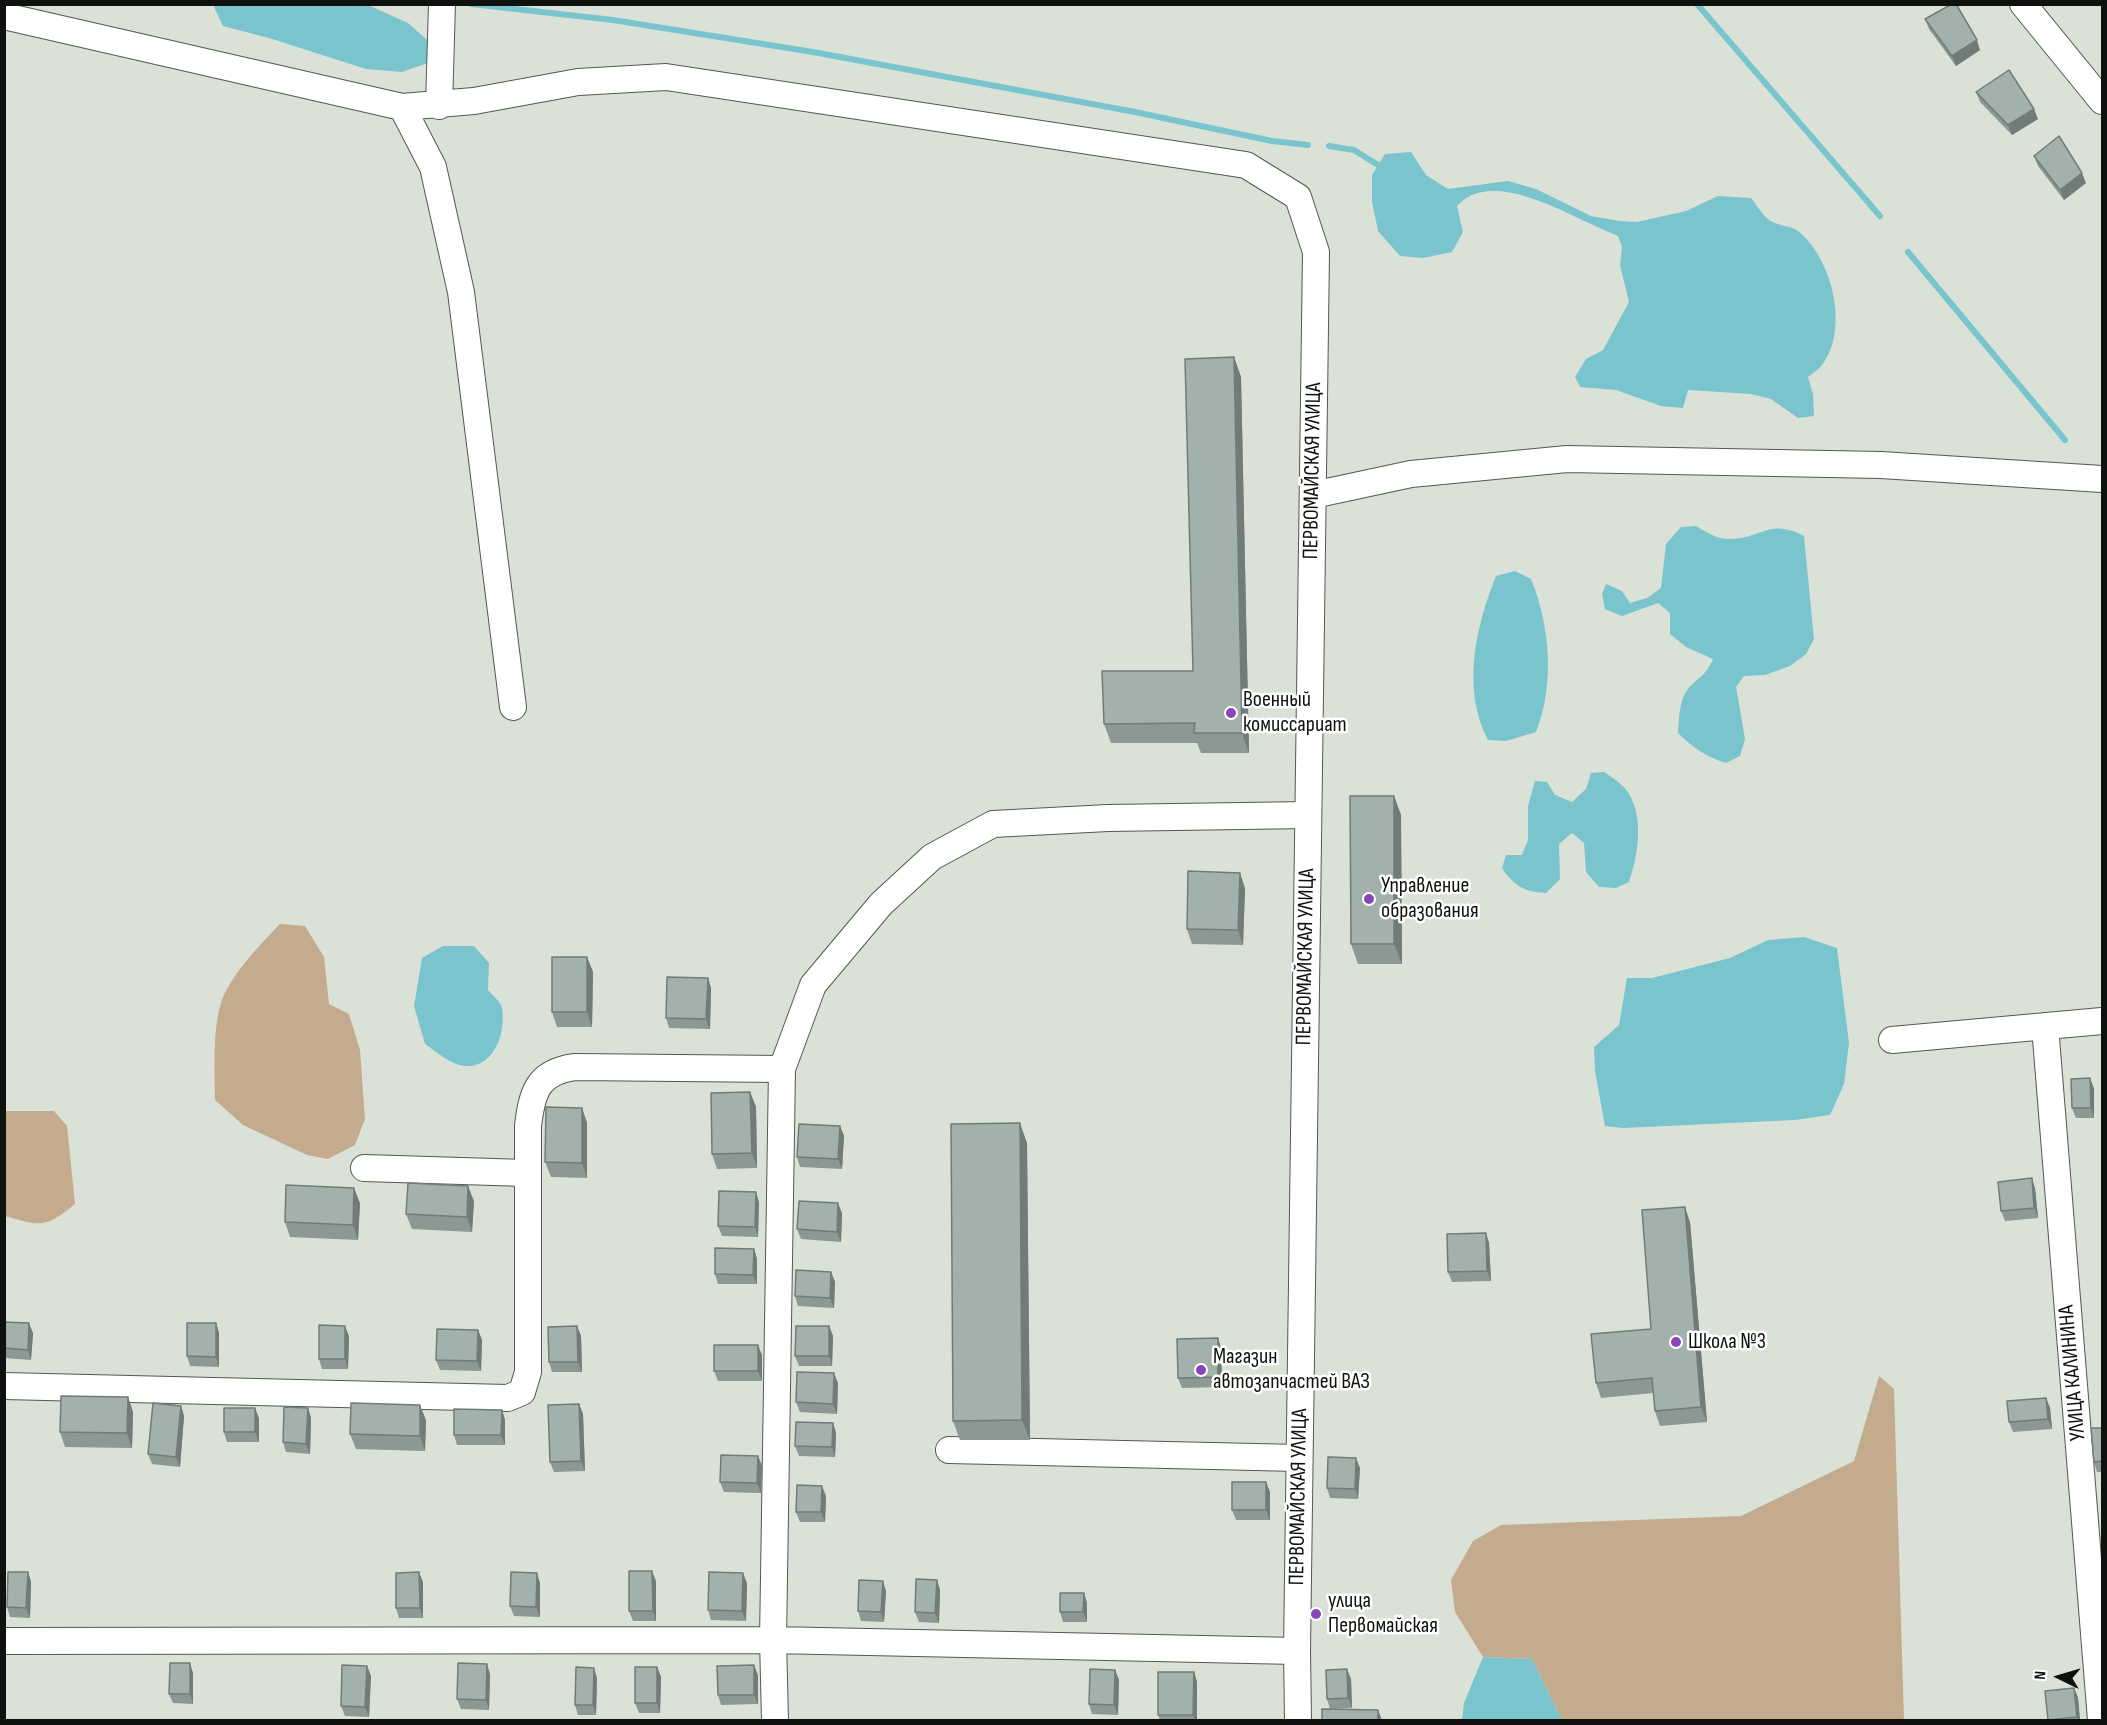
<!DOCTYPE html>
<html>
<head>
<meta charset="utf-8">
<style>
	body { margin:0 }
	#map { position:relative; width:2107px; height:1725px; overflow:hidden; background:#dae2d7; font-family:"Sofia Sans Condensed",sans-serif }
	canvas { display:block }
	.frame { position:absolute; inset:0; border:6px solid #0e110d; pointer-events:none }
	.north { position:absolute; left:2029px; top:1647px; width:60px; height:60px; -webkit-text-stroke:4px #fff; paint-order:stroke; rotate:275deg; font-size:16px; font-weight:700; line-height:24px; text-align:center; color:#0e110d }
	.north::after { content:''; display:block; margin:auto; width:21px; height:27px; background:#0e110d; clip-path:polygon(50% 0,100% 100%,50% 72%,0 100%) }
</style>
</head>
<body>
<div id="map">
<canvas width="2107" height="1725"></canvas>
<div class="frame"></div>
<div class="north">N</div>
</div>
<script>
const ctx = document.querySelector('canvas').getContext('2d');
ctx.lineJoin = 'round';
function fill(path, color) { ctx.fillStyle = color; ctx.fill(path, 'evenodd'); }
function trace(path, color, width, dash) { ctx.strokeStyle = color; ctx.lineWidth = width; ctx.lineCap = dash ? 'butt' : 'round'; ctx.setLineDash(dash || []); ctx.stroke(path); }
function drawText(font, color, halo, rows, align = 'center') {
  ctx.font = font + ' "Sofia Sans Condensed",sans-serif'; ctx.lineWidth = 5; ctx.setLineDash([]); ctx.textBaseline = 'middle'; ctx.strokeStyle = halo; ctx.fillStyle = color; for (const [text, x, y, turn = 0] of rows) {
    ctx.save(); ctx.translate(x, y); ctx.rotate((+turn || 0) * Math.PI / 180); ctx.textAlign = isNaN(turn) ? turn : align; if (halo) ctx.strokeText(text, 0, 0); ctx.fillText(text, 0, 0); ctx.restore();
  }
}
fill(new Path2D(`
	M280 924 305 926 324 957 329 1004 349 1014 360 1050 365 1119 355 1145 328 1159 307 1155 243 1125 215 1100C215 1069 211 1016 227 989 240 965 261 944 280 924Z
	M5 1111H54L67 1126 75 1204C45 1229 40 1226 5 1216Z
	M1879 1376 1894 1389 1904 1720H1562L1532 1659 1483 1657 1455 1612 1451 1580 1473 1541 1501 1525 1741 1516 1854 1461Z`), '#c4ab8e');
fill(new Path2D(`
	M216 4 368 5 408 23 427 40 428 63 402 72 366 69 269 38 223 26 214 7Z
	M1411 152 1426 175 1448 189 1508 181 1536 189 1591 216 1620 221 1637 222 1686 211 1718 196 1751 198C1756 204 1762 214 1768 219 1776 226 1790 225 1798 231 1832 258 1850 329 1822 365 1818 370 1812 374 1808 377L1813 394 1814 416 1798 418 1771 399 1751 394 1688 390 1683 408 1661 406 1616 390 1580 387 1575 377 1586 359 1603 350 1629 302 1620 265 1622 247 1618 236C1578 221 1514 178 1472 195 1467 197 1461 202 1457 206L1463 232 1452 252 1423 258 1400 256 1378 231 1372 202V175L1385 154Z
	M1696 526C1706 532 1718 540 1731 539 1763 538 1769 518 1804 536L1814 639 1806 654 1790 666 1765 675 1744 676 1736 687 1745 739 1740 756 1726 763C1706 757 1692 747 1678 733 1679 719 1679 700 1688 689 1698 677 1706 676 1713 659L1686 647 1670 634V613L1658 603 1622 616 1605 609 1602 594 1606 584 1622 591 1630 603 1647 598 1661 588 1666 544 1681 527Z
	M1515 571 1531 579C1550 625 1555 685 1536 732L1506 741 1488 740C1461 689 1476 626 1496 576Z
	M1604 772C1613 778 1624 785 1629 794 1644 819 1638 856 1629 882L1616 888 1599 887 1586 872 1584 843 1572 833 1559 844 1560 879 1546 893C1525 892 1514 886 1502 868L1506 855H1522L1528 840V806L1535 781 1547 782 1555 795 1572 802 1586 789 1591 773Z
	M1804 937 1837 948 1849 1043 1844 1084 1830 1115 1795 1120 1623 1128 1605 1126 1595 1071 1594 1047 1619 1025 1627 978H1652L1730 958 1768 940Z
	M443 946H474L489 963 488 990C492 995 501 1002 502 1008 506 1032 495 1068 465 1066 451 1065 437 1052 425 1044L414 1006 422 958Z
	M1483 1657 1532 1659 1562 1720H1462L1464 1703Z`), '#7ac4cd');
trace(new Path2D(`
	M471 4 613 20 813 52 1135 112 1272 141 1308 145
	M1697 4 1880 216
	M1329 146 1354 150 1378 165
	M1908 252 2065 440`), '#7ac4cd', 6);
const minor = new Path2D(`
	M2023 4 2102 101
	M4 16 402 107 474 101 578 82 666 77 1246 165 1298 197 1316 252 1297 1651 1298 1720
	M439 106 442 4
	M402 107 433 167 461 292 513 707
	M1313 495 1411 474 1567 459 1881 465 2102 479
	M2045 1026 2101 1720
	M1892 1040 2102 1021
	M364 1168 526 1173
	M4 1386 508 1398 522 1392 528 1372V1126C532 1093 537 1072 575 1067L782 1069
	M949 1450 1299 1458
	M4 1641 773 1640 1297 1651
	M775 1720 773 1640 782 1069 813 985 881 904 932 857 993 824 1108 818 1308 815`);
trace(minor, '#525a50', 28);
trace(minor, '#fff', 26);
fill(new Path2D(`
	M1925 19 1980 50 1956 66 1929 29Z
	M1976 92 2038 119 2012 135 1980 102Z
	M2034 156 2086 183 2064 200 2038 166Z
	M1234 357 1241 377 1249 753H1201L1197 743H1111L1104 724 1193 671Z
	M1394 796 1401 815 1402 964H1358L1351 944Z
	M1245 888 1243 945 1192 944 1187 929Z
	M587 957 593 972 592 1027H557L552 1012Z
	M708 978 711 988 710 1029 669 1028 666 1018Z
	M2094 1088V1118H2076L2072 1108Z
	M750 1092 756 1107 757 1168 717 1169 712 1154Z
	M582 1108 587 1123V1178L551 1177 545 1162Z
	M840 1126 844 1136 842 1169 800 1167 797 1157Z
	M1027 1143 1030 1440H960L953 1421Z
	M2035 1188 2038 1218 2005 1221 2001 1211Z
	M474 1201 472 1232 412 1229 406 1214Z
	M759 1202 758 1237 722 1236 718 1226Z
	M360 1203 358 1240 290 1237 285 1222Z
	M842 1213 841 1242 801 1239 797 1229Z
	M1690 1222 1707 1422 1660 1426 1655 1411 1653 1393 1601 1398 1596 1383 1651 1329Z
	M1486 1233 1489 1243 1491 1281 1452 1282 1448 1272Z
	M754 1249 757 1259V1284H718L715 1274Z
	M831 1272 835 1282 834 1308 798 1306 795 1296Z
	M4 1322 33 1333 31 1360 4 1358Z
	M216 1323 219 1333V1367L190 1366 187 1356Z
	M577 1326 581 1336 582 1372H552L549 1362Z
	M829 1326 833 1336 832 1366H799L795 1356Z
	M478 1330 482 1340 481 1371 440 1370 436 1360Z
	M349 1336 348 1369H322L319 1359Z
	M1218 1338 1221 1348 1222 1387 1182 1388 1178 1378Z
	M762 1355V1381H718L714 1371Z
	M838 1383 837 1414 800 1412 796 1402Z
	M128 1397 133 1412 132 1448 65 1447 60 1432Z
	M2046 1398 2050 1408 2052 1429 2013 1432 2009 1422Z
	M579 1404 583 1414 585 1471 554 1472 550 1462Z
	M181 1406 184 1416 180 1467 152 1464 148 1454Z
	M308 1408 311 1418 310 1454 286 1452 283 1442Z
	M502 1410 505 1420V1445H457L454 1435Z
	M259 1418V1442H227L224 1432Z
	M426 1420 425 1451 356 1449 350 1434Z
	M833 1423 836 1433 835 1457 799 1456 795 1446Z
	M2103 1428V1472H2097L2094 1462Z
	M758 1456 762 1466 761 1493 724 1492 720 1482Z
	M1360 1468 1358 1499 1330 1498 1327 1488Z
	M1266 1482 1270 1492V1520H1236L1232 1510Z
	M826 1496 825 1522H800L796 1512Z
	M28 1572 31 1582 30 1618 10 1617 7 1607Z
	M937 1580 940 1590 939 1623 919 1622 915 1612Z
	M656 1581V1621H633L629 1611Z
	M423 1582V1618H399L396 1608Z
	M540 1583V1617L514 1616 510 1606Z
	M747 1583 746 1621 711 1620 708 1610Z
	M886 1591 884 1622 861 1621 858 1611Z
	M1084 1593 1087 1603V1622H1063L1060 1612Z
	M367 1666 371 1676 369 1717 345 1716 341 1706Z
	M657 1667 661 1677 660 1713H639L635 1703Z
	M1115 1670 1119 1680 1118 1715 1092 1714 1089 1704Z
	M1194 1672 1197 1682V1720H1160L1158 1715Z
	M193 1673V1704L173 1703 169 1694Z
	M490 1674 489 1710 461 1709 457 1699Z
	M758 1675V1704L721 1705 718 1695Z
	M597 1678 596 1715H578L575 1705Z
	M1351 1679 1352 1708 1330 1709 1327 1699Z
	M2074 1688 2078 1698 2080 1720H2048Z`), '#8b9893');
fill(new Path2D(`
	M1977 40 1980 50 1956 66 1952 56Z
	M2034 109 2038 119 2012 135 2008 125Z
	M2082 173 2086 183 2064 200 2060 190Z
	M1234 357 1241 377 1249 753 1242 733Z
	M1394 796 1401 815 1402 964 1394 944Z
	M1240 873 1245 888 1243 945 1238 930Z
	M587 957 593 972 592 1027 587 1012Z
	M708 978 711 988 710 1029 706 1019Z
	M2090 1078 2094 1088V1118L2091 1108Z
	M750 1092 756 1107 757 1168 752 1153Z
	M582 1108 587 1123V1178L582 1163Z
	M1020 1123 1027 1143 1030 1440 1022 1420Z
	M840 1126 844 1136 842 1169 838 1159Z
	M2032 1178 2035 1188 2038 1218 2034 1208Z
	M468 1186 474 1201 472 1232 467 1217Z
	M354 1188 360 1203 358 1240 353 1225Z
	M756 1192 759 1202 758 1237 755 1227Z
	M838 1203 842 1213 841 1242 837 1232Z
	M1685 1207 1690 1222 1707 1422 1701 1407Z
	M1486 1233 1489 1243 1491 1281 1487 1271Z
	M754 1249 757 1259V1284L753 1275Z
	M831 1272 835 1282 834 1308 830 1298Z
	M29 1323 33 1333 31 1360 28 1350Z
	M216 1323 219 1333V1367L216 1357Z
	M345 1326 349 1336 348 1369 345 1359Z
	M577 1326 581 1336 582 1372 578 1362Z
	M829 1326 833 1336 832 1366 829 1356Z
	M478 1330 482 1340 481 1371 477 1361Z
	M1218 1338 1221 1348 1222 1387 1218 1377Z
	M758 1345 762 1355V1381L758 1371Z
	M834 1373 838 1383 837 1414 833 1404Z
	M128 1397 133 1412 132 1448 127 1433Z
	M2046 1398 2050 1408 2052 1429 2048 1419Z
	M579 1404 583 1414 585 1471 581 1461Z
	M420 1405 426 1420 425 1451 420 1436Z
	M181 1406 184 1416 180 1467 176 1457Z
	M255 1408 259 1418V1442L255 1432Z
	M308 1408 311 1418 310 1454 306 1444Z
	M502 1410 505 1420V1445L501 1435Z
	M833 1423 836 1433 835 1457 832 1447Z
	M758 1456 762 1466 761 1493 757 1483Z
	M1356 1458 1360 1468 1358 1499 1355 1489Z
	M1266 1482 1270 1492V1520L1266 1510Z
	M822 1486 826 1496 825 1522 821 1512Z
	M652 1571 656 1581V1621L653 1611Z
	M28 1572 31 1582 30 1618 26 1608Z
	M419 1572 423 1582V1618L420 1608Z
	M537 1573 540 1583V1617L536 1607Z
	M743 1573 747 1583 746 1621 742 1611Z
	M937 1580 940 1590 939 1623 935 1613Z
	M883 1581 886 1591 884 1622 881 1612Z
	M1084 1593 1087 1603V1622L1083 1612Z
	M190 1663 193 1673V1704L190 1694Z
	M487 1664 490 1674 489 1710 486 1700Z
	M754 1665 758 1675V1704L754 1695Z
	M367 1666 371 1676 369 1717 365 1707Z
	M657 1667 661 1677 660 1713 657 1703Z
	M594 1668 597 1678 596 1715 593 1705Z
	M1347 1669 1351 1679 1352 1708 1348 1698Z
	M1115 1670 1119 1680 1118 1715 1114 1705Z
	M1194 1672 1197 1682V1720H1195L1193 1715Z
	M2074 1688 2078 1698 2080 1720H2078L2077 1717Z
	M1378 1710 1382 1720H1378Z`), '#717c78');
const building = new Path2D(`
	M1952 4H1956L1977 40 1952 56 1925 19Z
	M2009 70 2034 109 2008 125 1976 92Z
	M2059 136 2082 173 2060 190 2034 156Z
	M1234 357 1242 733H1194L1195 723 1104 724 1102 671H1193L1185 359Z
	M1350 796H1394V944H1351Z
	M1188 871 1240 873 1238 930 1187 929Z
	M552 957H587V1012H552Z
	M667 977 708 978 706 1019 666 1018Z
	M2090 1078 2091 1108H2072L2071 1079Z
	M750 1092 752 1153 712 1154 711 1093Z
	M546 1107 582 1108V1163L545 1162Z
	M1020 1123 1022 1420 953 1421 951 1124Z
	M799 1124 840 1126 838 1159 797 1157Z
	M2032 1178 2034 1208 2001 1211 1998 1182Z
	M408 1183 468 1186 467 1217 406 1214Z
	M286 1185 354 1188 353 1225 285 1222Z
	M719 1191 756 1192 755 1227 718 1226Z
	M799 1201 838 1203 837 1232 797 1229Z
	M1685 1207 1701 1407 1655 1411 1652 1378 1596 1383 1591 1334 1651 1329 1642 1210Z
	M1486 1233 1487 1271 1448 1272 1447 1234Z
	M715 1248 754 1249 753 1275 715 1274Z
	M796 1270 831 1272 830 1298 795 1296Z
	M4 1322 29 1323 28 1350 4 1348Z
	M187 1323H216V1357L187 1356Z
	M319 1325 345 1326V1359H319Z
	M577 1326 578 1362H549L548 1327Z
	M796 1326H829V1356H795Z
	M437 1329 478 1330 477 1361 436 1360Z
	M1218 1338V1377L1178 1378 1177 1339Z
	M714 1345H758V1371H714Z
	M797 1372 834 1373 833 1404 796 1402Z
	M61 1396 128 1397 127 1433 60 1432Z
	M2046 1398 2048 1419 2009 1422 2007 1401Z
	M153 1403 181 1406 176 1457 148 1454Z
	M351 1403 420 1405V1436L350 1434Z
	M579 1404 581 1461 550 1462 548 1405Z
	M284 1407 308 1408 306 1444 283 1442Z
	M224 1408H255V1432H224Z
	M454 1409 502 1410 501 1435H454Z
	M796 1422 833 1423 832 1447 795 1446Z
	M2091 1428H2103V1461L2094 1462Z
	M721 1455 758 1456 757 1483 720 1482Z
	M1328 1457 1356 1458 1355 1489 1327 1488Z
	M1232 1482H1266V1510H1232Z
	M797 1485 822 1486 821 1512H796Z
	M629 1571H652L653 1611H629Z
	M8 1572H28L26 1608 7 1607Z
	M419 1572 420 1608H396V1573Z
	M511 1572 537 1573 536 1607 510 1606Z
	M709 1572 743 1573 742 1611 708 1610Z
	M916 1579 937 1580 935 1613 915 1612Z
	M859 1580 883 1581 881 1612 858 1611Z
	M1060 1593H1084L1083 1612H1060Z
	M170 1663H190V1694H169Z
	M458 1663 487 1664 486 1700 457 1699Z
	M342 1665 367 1666 365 1707 341 1706Z
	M754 1665V1695H718L717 1666Z
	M576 1667 594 1668 593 1705H575Z
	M635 1667H657V1703H635Z
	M1090 1669 1115 1670 1114 1705 1089 1704Z
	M1347 1669 1348 1698 1327 1699 1326 1670Z
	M1158 1672H1194L1193 1715H1158Z
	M2074 1688 2077 1717 2048 1720 2045 1691Z
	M1322 1709 1378 1710V1720H1322Z`);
fill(building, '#a2b1ab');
trace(building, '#717c78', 1.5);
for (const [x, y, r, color] of [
	[1231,713,6,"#8846ba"],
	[1369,899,6,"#8846ba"],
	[1676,1342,6,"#8846ba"],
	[1201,1370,6,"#8846ba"],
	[1316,1614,6,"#8846ba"]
]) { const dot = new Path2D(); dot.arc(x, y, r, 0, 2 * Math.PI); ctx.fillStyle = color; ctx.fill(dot); trace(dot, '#fff', 2); }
drawText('22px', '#0e110d', '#fff', [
	["ПЕРВОМАЙСКАЯ УЛИЦА",1313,471,-89],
	["ПЕРВОМАЙСКАЯ УЛИЦА",1306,957,-89],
	["УЛИЦА КАЛИНИНА",2073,1373,-95],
	["ПЕРВОМАЙСКАЯ УЛИЦА",1299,1497,-89]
]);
drawText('22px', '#0e110d', '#fff', [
	["Военный",1243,700],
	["комиссариат",1243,725],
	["Управление",1381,886],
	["образования",1381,911],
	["Школа №3",1688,1342],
	["Магазин",1213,1357],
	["автозапчастей ВАЗ",1213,1382],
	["улица",1328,1601],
	["Первомайская",1328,1626]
], 'left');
</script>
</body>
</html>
